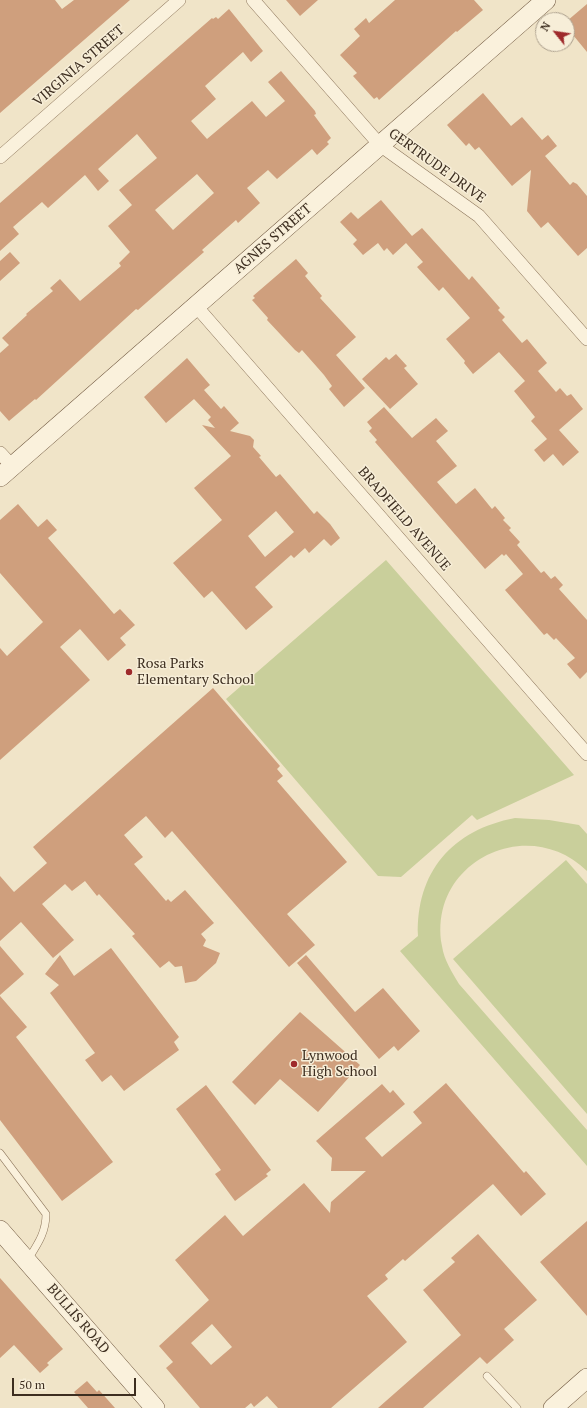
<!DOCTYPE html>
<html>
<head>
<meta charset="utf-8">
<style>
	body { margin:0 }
	#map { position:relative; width:587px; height:1408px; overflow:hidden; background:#f0e4c8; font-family:"PT Serif",serif }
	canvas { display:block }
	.north { position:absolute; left:535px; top:12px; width:40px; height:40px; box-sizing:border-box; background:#f7eed8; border:1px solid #ada18e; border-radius:50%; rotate:300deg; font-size:11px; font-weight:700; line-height:16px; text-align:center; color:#3d2e20 }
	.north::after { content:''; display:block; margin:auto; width:14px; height:18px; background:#9e2a2b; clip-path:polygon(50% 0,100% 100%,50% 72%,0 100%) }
	.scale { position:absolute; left:12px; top:1378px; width:124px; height:18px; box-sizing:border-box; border:2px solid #3d2e20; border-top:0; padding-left:5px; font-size:12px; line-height:14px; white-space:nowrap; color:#3d2e20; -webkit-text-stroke:3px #f7eed8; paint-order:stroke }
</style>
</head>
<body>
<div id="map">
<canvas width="587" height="1408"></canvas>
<div class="north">N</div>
<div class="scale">50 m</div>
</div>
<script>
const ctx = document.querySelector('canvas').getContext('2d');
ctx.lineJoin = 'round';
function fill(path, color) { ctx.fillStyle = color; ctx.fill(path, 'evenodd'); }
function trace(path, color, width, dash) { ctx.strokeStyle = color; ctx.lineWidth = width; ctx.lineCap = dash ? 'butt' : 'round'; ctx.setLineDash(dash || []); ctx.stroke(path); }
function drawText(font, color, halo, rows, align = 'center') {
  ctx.font = font + ' "PT Serif",serif'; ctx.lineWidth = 3; ctx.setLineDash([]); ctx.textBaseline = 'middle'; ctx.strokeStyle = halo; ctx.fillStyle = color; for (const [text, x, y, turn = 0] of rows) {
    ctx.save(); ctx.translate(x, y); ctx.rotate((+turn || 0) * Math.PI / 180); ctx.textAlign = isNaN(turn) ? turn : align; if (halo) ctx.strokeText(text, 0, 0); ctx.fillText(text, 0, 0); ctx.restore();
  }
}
fill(new Path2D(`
	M386 560 574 775 477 820 472 815 401 877 378 876 226 699Z
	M515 818 549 820 579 825 587 834V871C528 813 427 862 442 946 444 960 452 972 459 984L587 1130V1166L400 951 418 936C416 872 452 830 515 818Z
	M566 860 587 884V1114L453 959Z`), '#c9cf9b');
fill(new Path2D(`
	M0 0H55L62 9 74 0H130L0 113Z
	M286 0H318L300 16Z
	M395 0H474L483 10 457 32 456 31 379 100 377 97 374 99 353 76 357 73 340 55 360 36 354 29 366 18 369 23Z
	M587 4V52L573 35 567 40V21Z
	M229 9 263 51 251 62 243 52 205 86 216 99 191 121 207 139 252 101 266 117 285 101 268 82 281 71 315 111 316 114 314 115 331 138 327 142 329 144 317 155 312 149 277 179 268 170 247 188 260 203 238 223 236 220 202 250 204 252 138 310 136 309 36 400 35 399 9 421 0 411V353L9 345 2 338 27 315 26 314 53 291 50 288 60 279 80 301 121 266 119 263 130 252 108 226 132 205 119 190 157 158 137 134 98 169 109 181 98 191 85 175 48 208 42 202 13 227 19 234 0 251V203L212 18 213 19 216 17 218 19ZM197 174 214 193 173 230 155 210Z
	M483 93 511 126 522 117 542 140 548 135 557 146 545 156 570 185 573 182 577 184 587 196V248L578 256 548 222 541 228 527 211 531 170 512 186 479 147 475 150 469 143 466 146 447 125Z
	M381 200 412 236 422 228 469 280 472 276 500 308 498 310 505 317 502 320 522 343 527 339 547 363 538 371 556 392 560 388 567 396 571 394 583 409 559 430 579 452 563 466 553 454 544 462 534 450 547 439 531 421 535 417 514 391 525 381 499 352 473 374 464 363 465 361 446 339 470 318 443 287 439 291 417 267 423 262 406 243 393 255 387 248 384 251 378 243 363 255 353 244 357 240 340 222 351 212 358 219Z
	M10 252 20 263 0 281V261Z
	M296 259 308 273 305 276 322 296 320 298 356 337 336 355 365 388 344 407 329 389 332 386 324 375 302 350 299 353 295 350 267 320 268 318 252 300 255 298 253 296Z
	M396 354 407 366 404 368 418 384 390 409 362 379 386 357 389 360Z
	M187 358 210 385 204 390 221 409 224 406 239 423 230 431 250 436 254 440 253 447 261 456 259 457 276 477 280 474 314 514 317 511 330 524 340 538 331 546 324 539 309 553 305 548 294 558 291 555 255 587 273 607 246 630 212 591 204 598 173 563 222 520 194 488 231 456 202 425 215 428 208 420 211 417 194 399 166 423 144 397ZM276 511 294 532 265 557 248 536Z
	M384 407 412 438 436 418 448 431 436 441 457 466 437 482 456 504 475 488 492 509 495 506 505 518 503 520 511 528 509 530 520 542 517 545 541 573 544 571 551 579 555 576 563 585 559 589 587 620V672L580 679 567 664 575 658 556 638 554 640 547 633 544 635 505 590 523 574 506 554 504 556 502 554 485 569 375 442 377 440 369 431 372 428 367 422Z
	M18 504 38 527 47 519 57 530 48 538 114 614 120 609 135 625 120 638 126 645 108 661 80 629 60 647 90 680 0 760V648L7 656 43 622 0 573V520Z
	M213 688 280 766 277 769 283 776 277 781 347 862 287 914 315 945 289 967 172 831 165 838 146 816 124 835 143 857 134 864 166 901 168 899 171 902 185 890 214 923 201 934 206 940 203 946 220 953 216 963 196 981 185 983 182 966 175 967 169 961 160 968 132 936 135 934 99 894 97 896 85 881 72 891 65 884 42 904 74 940 53 958 21 922 0 941V876L14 892 47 863 33 847Z
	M0 946 24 974 0 995Z
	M111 948 179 1037 174 1042 179 1050 124 1091 111 1075 102 1082 85 1060 95 1053 50 993 59 985 45 974 60 955 74 976Z
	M306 955 355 1012 383 988 420 1031 398 1051 394 1046 379 1059 297 963Z
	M0 996 27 1027 16 1037 113 1162 62 1201 0 1120Z
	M300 1012 360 1065 318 1112 280 1079 255 1105 232 1082Z
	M446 1083 524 1173 526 1171 546 1194 521 1216 493 1184 405 1261 403 1259 385 1275 388 1279 367 1296 407 1342 331 1408H278L267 1396 254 1407 251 1403 245 1408H200L166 1368 173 1362 159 1346 209 1300 175 1260 225 1215 243 1236 304 1183 330 1213 331 1202 366 1171H331L332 1158 316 1141 382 1084 390 1093 393 1090 405 1104 365 1138 382 1157 422 1123 413 1112ZM212 1324 232 1347 211 1365 191 1343Z
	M206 1085 271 1170 266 1174 268 1176 235 1201 215 1174 221 1170 176 1109Z
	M587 1221V1316L540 1262Z
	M478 1234 537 1300 504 1329 514 1340 487 1364 480 1357 423 1408H378L461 1335 423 1290 455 1262 451 1258Z
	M0 1278 63 1349 47 1363 49 1365 40 1373 14 1345 0 1358Z
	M87 1381 97 1392 99 1390 115 1408H88L74 1392Z`), '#cf9f7d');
const lane = new Path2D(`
	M0 1153 46 1214C46 1233 37 1245 27 1261
	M487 1376 517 1408`);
const street = new Path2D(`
	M253 0 380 145 479 216 587 339
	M0 157 179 0
	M196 306 587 754
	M0 453 12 466`);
const secondary = new Path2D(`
	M0 477 546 0
	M0 1230 155 1408
	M553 1408 587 1378`);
trace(lane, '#8d765c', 8);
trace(street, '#8d765c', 14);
trace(secondary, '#6f573f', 20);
trace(lane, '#faf1dc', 7);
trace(street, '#faf1dc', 13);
trace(secondary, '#faf1dc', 19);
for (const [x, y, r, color] of [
	[129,672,4,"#9e2a2b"],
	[294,1064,4,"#9e2a2b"]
]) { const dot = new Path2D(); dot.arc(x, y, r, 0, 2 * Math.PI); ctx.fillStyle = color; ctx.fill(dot); trace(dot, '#f7eed8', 1.5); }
drawText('14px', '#3d2e20', '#f7eed8', [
	["VIRGINIA STREET",79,66,-41],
	["GERTRUDE DRIVE",437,166,36],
	["AGNES STREET",273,239,-41],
	["BRADFIELD AVENUE",404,519,49],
	["BULLIS ROAD",78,1319,49]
]);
drawText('14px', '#3d2e20', '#f7eed8', [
	["Rosa Parks",137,664],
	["Elementary School",137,680],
	["Lynwood",302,1056],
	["High School",302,1072]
], 'left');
</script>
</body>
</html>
